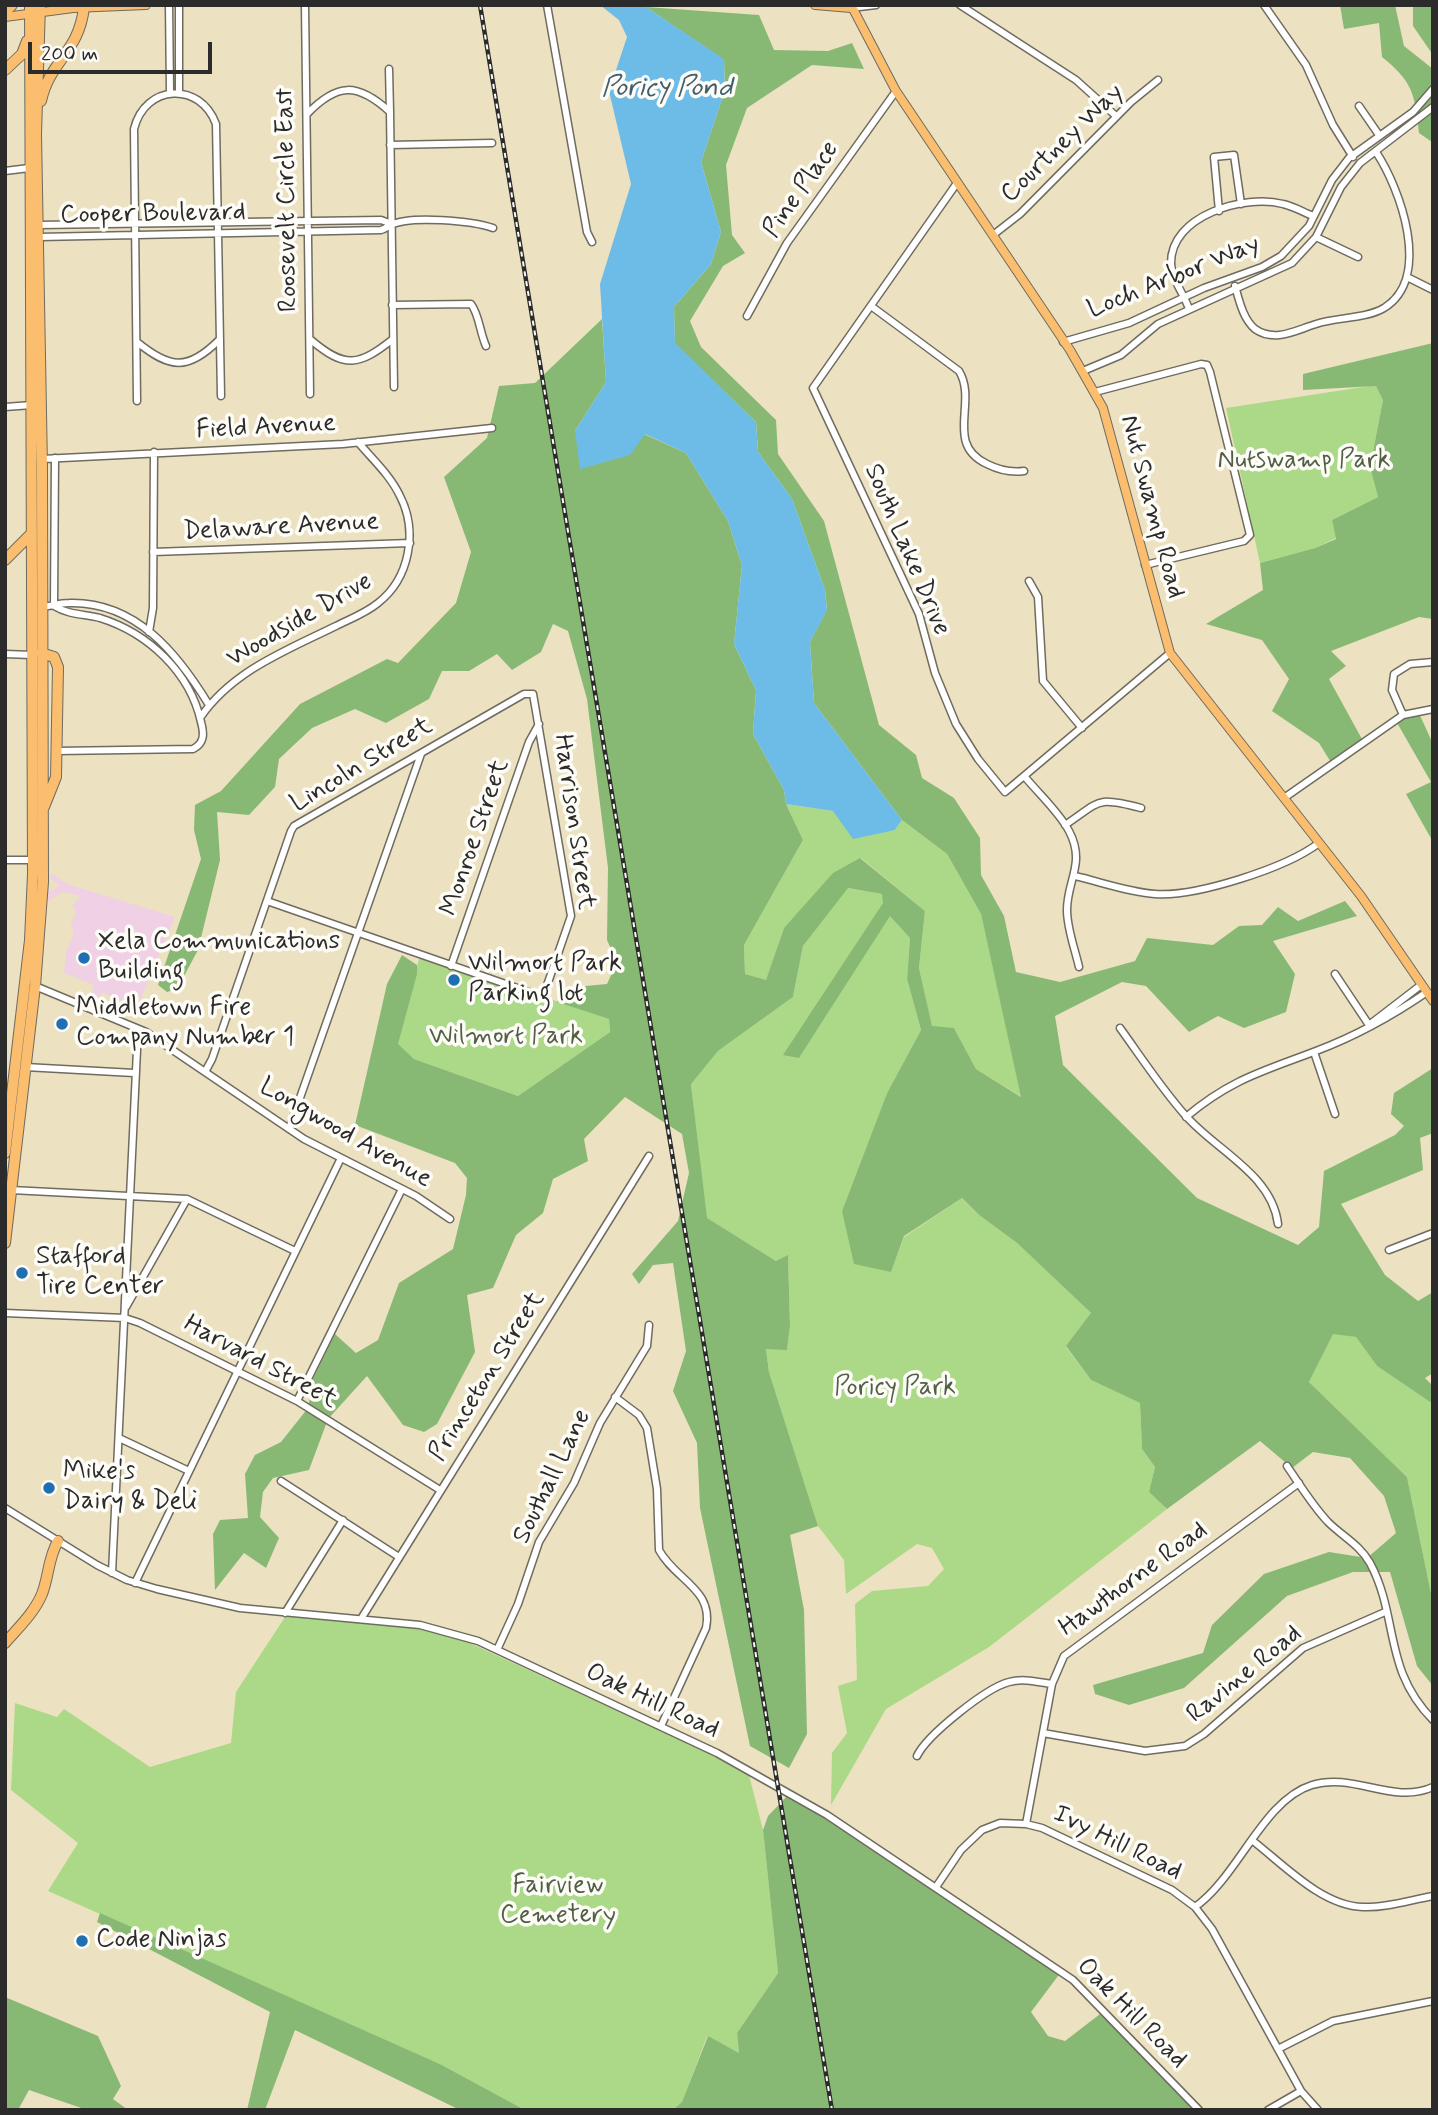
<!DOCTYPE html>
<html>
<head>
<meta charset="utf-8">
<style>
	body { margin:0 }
	#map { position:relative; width:1438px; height:2115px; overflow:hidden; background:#ece1c1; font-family:Mynerve,sans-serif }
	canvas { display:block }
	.frame { position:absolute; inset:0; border:7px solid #2b2b2b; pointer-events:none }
	.scale { position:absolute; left:28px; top:42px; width:184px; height:32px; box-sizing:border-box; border:4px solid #2b2b2b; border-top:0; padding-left:9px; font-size:21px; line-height:24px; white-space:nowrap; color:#2b2b2b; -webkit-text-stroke:5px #fdfcf7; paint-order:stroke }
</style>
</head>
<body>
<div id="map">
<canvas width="1438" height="2115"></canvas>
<div class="frame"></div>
<div class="scale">200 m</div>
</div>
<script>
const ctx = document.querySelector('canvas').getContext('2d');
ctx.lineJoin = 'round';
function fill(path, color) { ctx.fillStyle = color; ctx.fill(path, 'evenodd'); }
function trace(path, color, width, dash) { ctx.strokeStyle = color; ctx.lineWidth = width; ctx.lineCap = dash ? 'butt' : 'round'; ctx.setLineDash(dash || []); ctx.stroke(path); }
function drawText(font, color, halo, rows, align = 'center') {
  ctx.font = font + ' Mynerve,sans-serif'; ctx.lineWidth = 7; ctx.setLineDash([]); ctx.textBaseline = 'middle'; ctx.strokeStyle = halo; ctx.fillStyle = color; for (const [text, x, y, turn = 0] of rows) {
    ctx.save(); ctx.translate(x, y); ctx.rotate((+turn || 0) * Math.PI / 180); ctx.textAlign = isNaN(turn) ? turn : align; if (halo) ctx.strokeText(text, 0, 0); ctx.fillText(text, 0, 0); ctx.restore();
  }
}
fill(new Path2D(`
	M53 874 67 884 175 917 137 1008 102 992 95 1006 88 1002 94 985 64 973 66 952 74 933 71 924 76 912 73 906 80 896 63 892 48 901V892L60 886 49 877Z`), '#f0d0e4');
fill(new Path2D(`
	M1376 385 1383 400 1370 467 1378 497 1332 520 1336 538 1315 548 1260 563 1226 408Z
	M786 804 833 811 895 830 902 820 947 854 981 914 1022 1097 976 1069 954 1028 932 1027 919 968 925 911 861 858 784 928 766 981 745 974 744 945 803 840Z
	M847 888 883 894V903L799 1058 890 915 910 938 907 979 921 1030 887 1093 842 1211 891 1271 904 1237 962 1198 979 1215 1017 1243 1092 1314 1066 1347 1091 1380 1140 1403 1142 1449 1155 1467 1149 1492 1167 1509 989 1647 886 1709 831 1805 832 1753 847 1733 838 1686 857 1680 855 1604 872 1591 928 1586 944 1569 932 1548 917 1544 846 1594 844 1560 818 1526 769 1372 766 1348 787 1349 790 1326 788 1256 776 1261 706 1218 691 1083 718 1051 793 997 803 946Z
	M420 955 609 1019 610 1032 518 1096 414 1059 397 1044Z
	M1333 1333 1356 1337 1377 1366 1433 1404V1603L1407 1477 1309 1382Z
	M287 1614 435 1627 748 1771 763 1830 778 1973 737 2033 739 2053 707 2036 682 2103 673 2110H525L440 2064 48 1891 78 1843 11 1790 15 1703 57 1717 64 1709 150 1767 231 1743 236 1692Z`), '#abd987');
fill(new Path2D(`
	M1340 5H1395L1404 46 1433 69V173L1432 142 1419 133C1415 94 1413 82 1382 57L1379 23 1344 29Z
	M1413 5H1433V55L1413 26Z
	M646 7 759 15 774 50 828 51 852 43 864 69 812 65 747 108 726 165 732 235 745 253 723 266 690 321 701 347 776 420 778 454 824 521 879 725 916 755 922 778 954 798 980 838 981 875 1004 916 1016 972 1060 982 1135 961 1147 938 1213 945 1239 926 1262 925 1278 907 1298 921 1345 901 1357 916 1273 941 1295 974 1286 1012 1244 1028 1218 1016 1189 1032 1146 986 1122 982 1055 1016 1063 1065 1197 1198 1298 1245 1319 1227 1324 1171 1395 1135 1404 1126 1391 1114 1394 1093 1433 1068V1133L1420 1138 1423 1170 1341 1204 1385 1275 1418 1301 1433 1292V1373L1425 1378 1433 1386V1404L1377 1366 1356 1337 1333 1334 1309 1382 1407 1477 1433 1603V1686L1417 1666 1390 1572H1353L1287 1596 1184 1688 1129 1705 1095 1694 1093 1685 1203 1653 1212 1625 1264 1574 1329 1552 1367 1558 1396 1533 1384 1496 1350 1458 1313 1452 1292 1468 1260 1441 1167 1509 1149 1492 1155 1467 1142 1449 1140 1403 1091 1380 1066 1346 1091 1313 1017 1243 979 1215 962 1198 904 1236 891 1272 854 1264 842 1211 887 1093 921 1030 907 979 910 938 890 916 799 1058 783 1055 883 903 882 894 848 888 803 946 793 997 718 1051 691 1084 707 1218 776 1261 788 1255 790 1326 787 1350 766 1349 769 1372 818 1526 790 1535 804 1610 807 1734 789 1768 750 1746 700 1508 697 1443 673 1391 686 1351 673 1263 653 1265 639 1284 632 1274 678 1221 689 1173 682 1134 625 1097 584 1139 588 1161 553 1179 543 1213 516 1235 493 1288 467 1295 475 1352 437 1424 424 1432 403 1425 367 1376 328 1419 309 1470 273 1478 263 1492 260 1517 279 1538 266 1568 244 1553 215 1590 213 1534 220 1520 248 1518 245 1474 255 1455 281 1442 308 1408 313 1379 335 1334 356 1353 378 1340 399 1283 453 1249 466 1195 467 1178 455 1163 355 1125 387 984 402 955 417 965V974L398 1044 414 1059 518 1096 610 1032 609 1019 557 1002 565 988 607 984 617 962 607 940 608 868 587 699 568 631 553 624 541 652 512 670 497 654 469 671H442L429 699 386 723 355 709 312 728 279 759 275 787 249 815 217 812 220 860 198 950 177 989 167 992 158 985 201 859 194 830 195 805 221 791 300 704 387 659 398 663 456 603 471 552 444 477 487 438 499 386 535 383 602 319 606 382 575 431 644 434 686 453 728 521 742 565 734 644 756 690 753 734 784 790 786 804 803 840 744 945 745 974 766 980 784 928 833 873 860 858 925 911 919 968 932 1026 954 1028 976 1069 1021 1097 981 914 947 854 902 820 814 703 810 642 827 609 825 590 792 499 758 452 756 422 675 344 674 307 711 264 721 232 701 162 725 90 724 60Z
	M1433 343V619L1419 617 1331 651 1346 666 1329 679 1363 741 1332 764 1319 743 1272 711 1289 679 1262 640 1206 624 1263 590 1260 563 1315 548 1336 539 1332 520 1378 497 1370 467 1383 400 1376 386 1303 390V374Z
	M1418 711 1433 744V842L1406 794 1431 782 1396 721Z
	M789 1794 1061 1972 1031 2012 1048 2036 1065 2041 1104 2011 1200 2110H673L682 2102 708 2036 739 2053 737 2033 778 1973 763 1830 768 1816Z
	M100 1913 440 2064 525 2110H460L295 2030 265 2110H247L270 2012 97 1922Z
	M5 1997 98 2036 121 2086 113 2099 128 2110H87L29 2090 18 2110H5Z`), '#88b974');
fill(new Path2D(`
	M600 5 646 7 724 59 725 90 701 162 721 232 711 264 674 307 675 343 756 422 758 452 792 499 825 590 827 610 810 642 814 703 902 820 895 830 853 839 833 811 786 804 784 790 753 734 756 690 734 644 742 565 728 521 686 453 645 434 630 455 580 469 575 431 606 382 600 284 631 184 609 91 627 37 619 20Z`), '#6dbce8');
const minor = new Path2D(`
	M169 5 170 92
	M179 5V92
	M305 5 310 394
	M547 5 587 232 592 242
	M960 5 1076 80 1116 116
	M1264 5 1306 65 1333 125 1353 157
	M851 8 876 5
	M389 69 390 112
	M1359 106 1379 135
	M307 114C337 83 357 82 390 112L394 387
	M390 145 492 143
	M5 171 29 168
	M957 183 813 388 919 614 935 673 956 724 978 759 1005 792 1170 653
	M1219 211 1214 157 1234 155 1241 204
	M38 225 381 220 392 224
	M993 235 1020 214 1131 102 1158 80
	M39 237 381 230C385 229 388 226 391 225 410 215 473 221 493 228
	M1316 237 1358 257
	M1409 278 1433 290
	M1235 286C1239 300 1243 319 1255 329 1275 343 1296 330 1316 324 1337 317 1365 319 1384 308 1433 278 1400 188 1376 152
	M392 305 471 304C479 314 480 333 486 346
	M871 306 959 371C978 402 944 444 987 464 999 470 1010 473 1024 471
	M1189 309C1184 294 1172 280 1171 264 1170 215 1245 194 1283 204 1293 206 1303 212 1313 216
	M747 316 787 243 896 91
	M311 340C345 369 359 366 393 339
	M137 342C170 369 188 371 219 340
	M1063 342 1129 323 1204 288 1262 267 1281 256 1309 226 1332 180 1349 158 1413 112 1433 89
	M1083 371 1121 355 1158 324 1292 263 1316 237 1341 187 1360 163 1433 107
	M1095 392 1201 364 1207 365 1210 372 1250 535 1244 541 1145 565
	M137 401 134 129C145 84 200 81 216 124L221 396
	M5 407 32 405
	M42 459 343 444 492 428
	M153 552 410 543
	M1029 581 1038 597 1043 681 1082 728
	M54 606C69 615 84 614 100 618 148 633 190 672 201 722 204 733 205 743 193 749L56 751
	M54 606 55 458
	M42 607C51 606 60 603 69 603 136 601 178 654 209 705
	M149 632 153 608 154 452
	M5 654 32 655
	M1403 715 1392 690 1394 674 1410 664 1433 662
	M200 718C232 671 287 650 336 626 350 619 366 613 378 603 410 578 418 531 400 496 390 475 373 460 358 442
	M1025 777C1039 794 1059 812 1069 831 1086 863 1067 880 1067 910 1067 929 1075 949 1079 967
	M1284 798 1403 715 1433 709
	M1065 825C1101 801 1095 796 1141 808
	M5 860H33
	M1075 876C1101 882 1128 892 1155 894 1196 897 1286 868 1319 843
	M451 966 529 742 539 724
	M1335 974 1369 1025
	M35 986 146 1032 304 1139 416 1196 450 1219
	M1369 1025 1421 985
	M1120 1028C1141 1057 1161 1088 1185 1115 1215 1150 1272 1174 1278 1224
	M1314 1052 1335 1114
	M25 1067 134 1073
	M205 1072 212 1059 291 831 294 826 524 694H533L571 916 543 997 267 901
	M1186 1117C1231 1079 1264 1071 1316 1051 1356 1036 1392 1016 1427 992
	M289 1129 421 754
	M11 1190 187 1199 295 1251
	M1389 1250 1433 1233
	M126 1307 187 1199
	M5 1313 125 1318 140 1323 297 1401 440 1490
	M615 1397 639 1415 647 1428 657 1489 659 1550C675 1580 714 1589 706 1628L661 1726
	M297 1401 402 1189
	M119 1438 189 1471
	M1287 1466C1300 1485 1312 1505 1328 1522 1342 1536 1360 1545 1370 1563 1399 1617 1383 1670 1433 1720
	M281 1481 399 1557
	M5 1508 97 1565 127 1580 157 1589 240 1608 420 1625 478 1641 717 1753 827 1815 1073 1980 1199 2110
	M112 1573 138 1029
	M135 1583 341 1158
	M285 1613 343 1520
	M361 1619 649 1156
	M497 1650 518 1604 539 1542 574 1483 600 1423 647 1346 649 1325
	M1043 1733 1145 1751 1185 1746 1204 1734 1303 1648 1385 1612
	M917 1756C927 1735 986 1688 1009 1682 1023 1678 1038 1682 1052 1684
	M1026 1824 1052 1684 1064 1656 1299 1483
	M1253 1841C1284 1865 1322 1906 1363 1907 1386 1908 1410 1900 1433 1896
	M936 1887 961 1850 982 1830 1000 1823 1026 1824 1042 1828 1172 1890 1195 1907 1212 1929 1301 2091 1318 2110
	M1195 1907C1238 1877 1263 1800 1312 1785 1354 1772 1392 1805 1433 1787
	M1278 2049 1333 2021 1433 2001
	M1268 2110 1301 2091`);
const major = new Path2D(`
	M815 5 851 8
	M851 5 896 91 1070 350 1103 408 1170 653 1361 896 1433 1001
	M5 17 73 8 146 5`);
const highway = new Path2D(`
	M5 12 12 5
	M5 70 22 54 27 41
	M41 101C50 60 79 53 84 7
	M5 560 30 535
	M41 653 54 657 58 667 56 777 44 807
	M5 1153 30 940 33 874 30 5
	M5 1243 35 986 43 882 42 467 36 134 40 5
	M5 1643C19 1627 34 1613 42 1594 49 1576 48 1558 58 1541`);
trace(minor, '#6f6b60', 9);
trace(major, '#6f6b60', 10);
trace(highway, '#6f6b60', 12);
trace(minor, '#fff', 6);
trace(major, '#fbbd6e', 8);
trace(highway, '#fbbd6e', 10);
const rail = new Path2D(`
	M480 5 832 2110`);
trace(rail, '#2b2b2b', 4.5);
trace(rail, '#fdfcf7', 2, [5]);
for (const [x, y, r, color] of [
	[84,958,7,"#1f6fb2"],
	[454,980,7,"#1f6fb2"],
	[62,1024,7,"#1f6fb2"],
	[22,1273,7,"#1f6fb2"],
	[49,1488,7,"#1f6fb2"],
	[82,1941,7,"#1f6fb2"]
]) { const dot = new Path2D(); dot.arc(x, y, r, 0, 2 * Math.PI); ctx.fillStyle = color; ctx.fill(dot); trace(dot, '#fdfcf7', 2.5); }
drawText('26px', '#2b2b2b', '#fdfcf7', [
	["Courtney Way",1063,144,-44],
	["Pine Place",802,190,-55],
	["Roosevelt Circle East",288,200,-91],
	["Cooper Boulevard",153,215,-1],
	["Loch Arbor Way",1174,278,-22],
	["Field Avenue",266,428,-3],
	["Nut Swamp Road",1151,507,75],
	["Delaware Avenue",281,528,-3],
	["South Lake Drive",906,550,67],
	["Woodside Drive",300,621,-30],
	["Lincoln Street",362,766,-31],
	["Harrison Street",573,822,82],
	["Monroe Street",476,838,-71],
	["Longwood Avenue",345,1134,30],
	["Harvard Street",260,1363,28],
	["Princeton Street",488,1377,-58],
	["Southall Lane",553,1477,-64],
	["Hawthorne Road",1134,1580,-36],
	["Ravine Road",1245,1675,-39],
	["Oak Hill Road",652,1702,25],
	["Ivy Hill Road",1117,1844,26],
	["Oak Hill Road",1131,2014,45]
]);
drawText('26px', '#515f47', '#fdfcf7', [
	["Nutswamp Park",1304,462],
	["Wilmort Park",506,1038],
	["Poricy Park",895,1389],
	["Fairview",558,1887],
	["Cemetery",558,1917]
]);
drawText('26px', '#2b2b2b', '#fdfcf7', [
	["Xela Communications",98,943],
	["Building",98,973],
	["Wilmort Park",468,965],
	["Parking lot",468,995],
	["Middletown Fire",76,1009],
	["Company Number 1",76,1039],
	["Stafford",36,1258],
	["Tire Center",36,1288],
	["Mike's",63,1473],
	["Dairy & Deli",63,1503],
	["Code Ninjas",96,1941]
], 'left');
drawText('italic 28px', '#425e6d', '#fdfcf7', [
	["Poricy Pond",667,89]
]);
</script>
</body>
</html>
